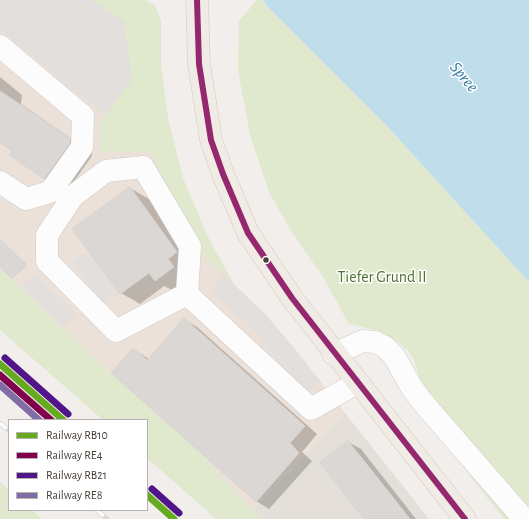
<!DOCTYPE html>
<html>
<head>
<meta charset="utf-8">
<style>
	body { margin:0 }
	#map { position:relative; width:529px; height:519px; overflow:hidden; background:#f1eeeb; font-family:"Alegreya Sans",sans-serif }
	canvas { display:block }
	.legend { position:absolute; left:8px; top:419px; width:140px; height:92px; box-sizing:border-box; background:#fff; border:1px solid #b5b2af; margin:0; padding:5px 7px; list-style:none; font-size:12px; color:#463f38 }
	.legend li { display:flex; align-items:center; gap:8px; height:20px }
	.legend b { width:20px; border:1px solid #b5b2af }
</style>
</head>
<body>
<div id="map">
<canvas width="529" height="519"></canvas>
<ul class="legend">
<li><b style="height:5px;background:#6a2"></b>Railway RB10</li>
<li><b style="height:5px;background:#80004d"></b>Railway RE4</li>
<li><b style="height:5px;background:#501689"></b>Railway RB21</li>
<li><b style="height:5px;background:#816da6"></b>Railway RE8</li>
</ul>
</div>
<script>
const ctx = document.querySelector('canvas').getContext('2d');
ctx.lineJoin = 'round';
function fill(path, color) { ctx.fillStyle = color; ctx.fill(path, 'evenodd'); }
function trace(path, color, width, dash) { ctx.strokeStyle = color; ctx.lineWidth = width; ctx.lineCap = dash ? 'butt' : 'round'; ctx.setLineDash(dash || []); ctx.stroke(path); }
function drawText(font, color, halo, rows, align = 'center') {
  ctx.font = font + ' "Alegreya Sans",sans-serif'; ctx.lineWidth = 3; ctx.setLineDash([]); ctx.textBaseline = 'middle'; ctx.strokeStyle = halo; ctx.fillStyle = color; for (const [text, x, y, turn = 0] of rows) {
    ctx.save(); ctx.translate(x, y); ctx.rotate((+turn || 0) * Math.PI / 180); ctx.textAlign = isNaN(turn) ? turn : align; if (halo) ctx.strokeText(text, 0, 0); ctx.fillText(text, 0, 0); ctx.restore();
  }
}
fill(new Path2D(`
	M345 413 429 519H261L251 511Z`), '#e4dfd9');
fill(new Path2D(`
	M0 0H90L124 21 132 80 224 275 265 314 296 350 345 413 251 511 196 449 111 373 0 268Z`), '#ebe1d8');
fill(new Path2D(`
	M90 0H146L155 6 161 21V64L168 118 183 178 208 237 235 286 195 248 169 199 151 152H100L99 122 105 115 124 21Z
	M257 0H264L266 5 387 126 529 282V513L432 402 420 381 414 359 408 351 396 340 379 331 349 324 323 277 291 231 269 192 250 135 238 70 239 21Z
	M0 268 111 373 196 449 261 519H216L147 458V420H103L0 330Z
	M461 464 469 465 515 519H504Z
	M0 482 9 490V510H32L42 519H0Z`), '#e0e8cd');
fill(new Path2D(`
	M0 0H90L124 21 132 80 105 115 0 30Z
	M88 251 120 293 104 305 72 262Z
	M35 274 77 314 63 328 21 288Z
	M224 275 265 314 320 381 305 394 249 326 210 290Z`), '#e2dfdc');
fill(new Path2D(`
	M264 0H529V282L387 126 266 5Z`), '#bfddeb');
fill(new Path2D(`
	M0 77 22 95 21 104 92 153V156L67 191 44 178 13 151 0 142Z
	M130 188 149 199 195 262 192 278 174 291 164 286 140 304 121 293 74 229Z
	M184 319 197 327 317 434 302 452 312 461 269 509 256 501 133 349 149 359Z
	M348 442 361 449 416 519H366Z`), '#0003');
const building = new Path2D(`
	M0 91 70 138V143L44 179 9 155 12 151 0 143Z
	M130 187 177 252 168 259 174 267 155 281 149 273 120 294 72 229Z
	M0 239 27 265 12 279 0 267Z
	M184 318 305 426 290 443 299 453 256 502 111 373 133 348 147 360Z
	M348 441 365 462 410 519H364L320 463Z`);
fill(building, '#dad7d4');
trace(building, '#d9d5d1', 1);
const minor = new Path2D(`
	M0 46 83 116 82 147 50 192 26 199 0 182
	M187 294 190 246 143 167 106 171 73 196 47 235V261L116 331 187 294 311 409 357 383
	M334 354 363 341 375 342 385 347 394 356 412 388 425 405 524 519`);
const major = new Path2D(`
	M197 0 199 64 211 140 223 174 248 233 292 298 465 519`);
trace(minor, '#cfccc9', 23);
trace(major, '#d1c8ba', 23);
trace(minor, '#fdfcfc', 22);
trace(major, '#f0ece5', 22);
const rail = new Path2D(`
	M0 423 9 431
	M97 510 107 519`);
trace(rail, '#d9d9d8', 4.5);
trace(rail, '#fff', 3, [9]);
trace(new Path2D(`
	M197 0 199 64 211 140 223 174 248 233 292 298 465 519`), '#95276e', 6);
trace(new Path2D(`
	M0 364 63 420
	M147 495 174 519`), '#6a2', 7);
trace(new Path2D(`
	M0 375 51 420`), '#80004d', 7);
trace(new Path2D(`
	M5 358 68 414
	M152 489 179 513`), '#501689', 7);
trace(new Path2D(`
	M0 385 39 420`), '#816da6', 7);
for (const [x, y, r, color] of [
	[266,260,3.5,"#463f38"]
]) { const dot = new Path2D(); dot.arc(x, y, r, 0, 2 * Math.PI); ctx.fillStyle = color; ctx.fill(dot); trace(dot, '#fff', 1.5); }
drawText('16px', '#4f732f', '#fff', [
	["Tiefer Grund II",382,277]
]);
drawText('italic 17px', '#377da1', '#fff', [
	["Spree",464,77,50]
]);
</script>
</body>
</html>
